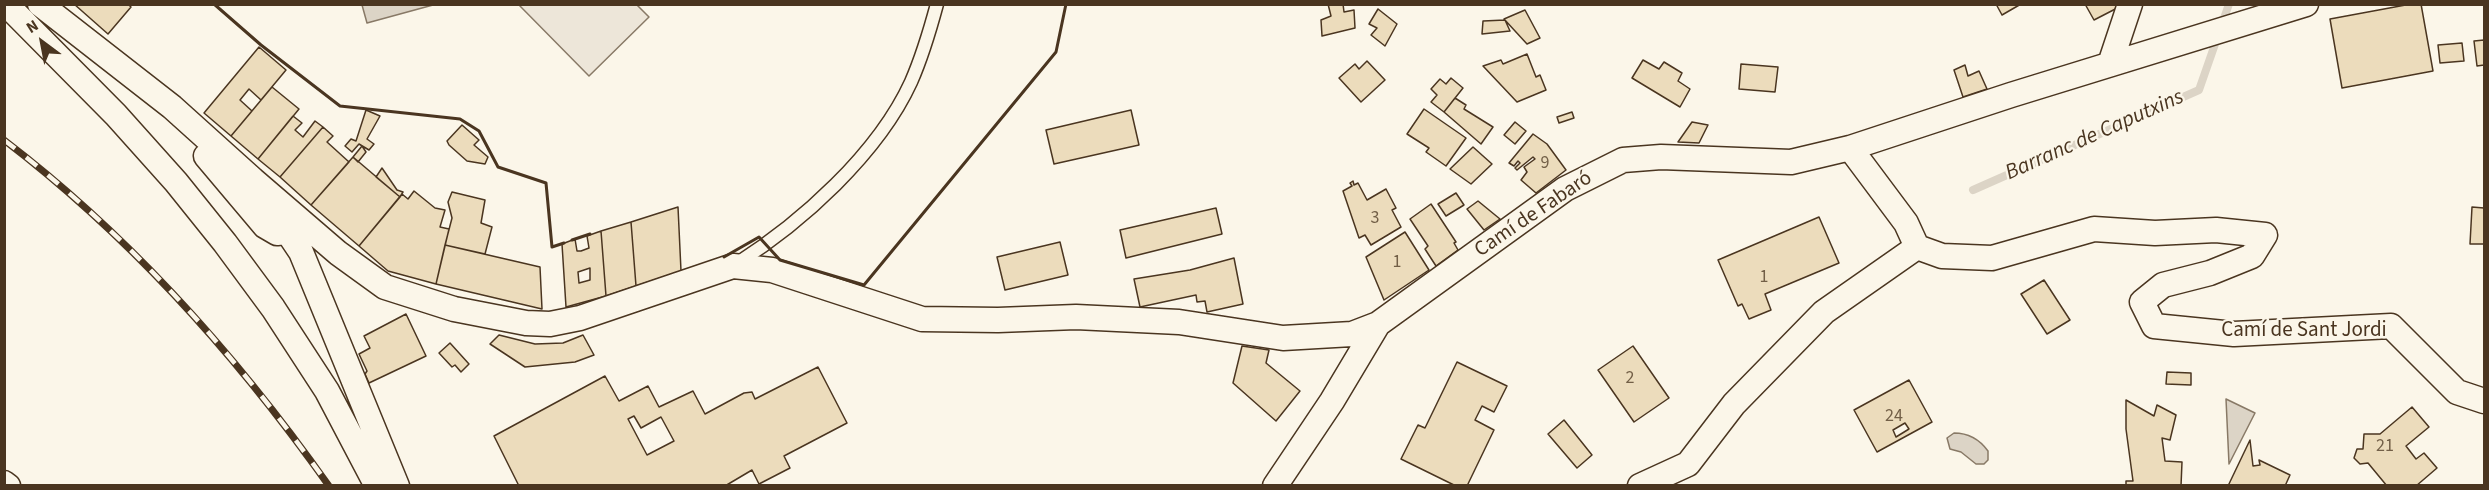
<!DOCTYPE html>
<html>
<head>
<meta charset="utf-8">
<style>
	body { margin:0 }
	#map { position:relative; width:2489px; height:490px; overflow:hidden; background:#fbf6e9; font-family:"Source Sans 3",sans-serif }
	canvas { display:block }
	.frame { position:absolute; inset:0; border:6px solid #4a3520; pointer-events:none }
	.north { position:absolute; left:12px; top:12px; width:60px; height:60px; -webkit-text-stroke:4px #fbf6e9; paint-order:stroke; rotate:328deg; font-size:16px; font-weight:700; line-height:24px; text-align:center; color:#4a3520 }
	.north::after { content:''; display:block; margin:auto; width:21px; height:27px; background:#4a3520; clip-path:polygon(50% 0,100% 100%,50% 72%,0 100%) }
</style>
</head>
<body>
<div id="map">
<canvas width="2489" height="490"></canvas>
<div class="frame"></div>
<div class="north">N</div>
</div>
<script>
const ctx = document.querySelector('canvas').getContext('2d');
ctx.lineJoin = 'round';
function fill(path, color) { ctx.fillStyle = color; ctx.fill(path, 'evenodd'); }
function trace(path, color, width, dash) { ctx.strokeStyle = color; ctx.lineWidth = width; ctx.lineCap = dash ? 'butt' : 'round'; ctx.setLineDash(dash || []); ctx.stroke(path); }
function drawText(font, color, halo, rows, align = 'center') {
  ctx.font = font + ' "Source Sans 3",sans-serif'; ctx.lineWidth = 4.5; ctx.setLineDash([]); ctx.textBaseline = 'middle'; ctx.strokeStyle = halo; ctx.fillStyle = color; for (const [text, x, y, turn = 0] of rows) {
    ctx.save(); ctx.translate(x, y); ctx.rotate((+turn || 0) * Math.PI / 180); ctx.textAlign = isNaN(turn) ? turn : align; if (halo) ctx.strokeText(text, 0, 0); ctx.fillText(text, 0, 0); ctx.restore();
  }
}
const green = new Path2D(`
	M519 5H637L649 17 589 76Z`);
fill(green, '#ede6d9');
trace(green, '#887966', 1.5);
const water = new Path2D(`
	M362 5V4L433 5 367 23Z
	M2226 399 2255 413 2229 464Z
	M1954 433C1969 433 1980 440 1988 451V460L1984 464H1976L1961 452 1950 449 1947 438Z`);
fill(water, '#dcd4c6');
trace(water, '#887966', 1.5);
trace(new Path2D(`
	M1973 190 2199 90 2229 4`), '#dcd4c6', 8);
const building = new Path2D(`
	M74 4H128L131 7 108 34Z
	M1328 4H1343L1344 12 1354 10 1355 28 1322 36 1321 20 1331 16Z
	M1996 4H2021L2002 15Z
	M2085 4H2125L2094 20Z
	M2411 4H2421L2433 71 2342 88 2330 19Z
	M1378 9 1397 24 1385 46 1371 35 1377 28 1369 24Z
	M1525 10 1540 38 1527 44 1504 19Z
	M1505 20 1510 31 1482 34 1483 21Z
	M2484 40V65L2477 66 2474 41Z
	M2462 43 2464 61 2440 63 2438 45Z
	M259 47 286 70 261 100 249 89 240 100 252 111 231 136 204 113Z
	M1527 54 1536 77 1540 75 1546 90 1517 102 1483 66 1501 60 1503 64Z
	M1643 60 1659 69 1664 62 1682 73 1678 81 1690 89 1680 107 1632 78Z
	M1367 61 1385 80 1361 102 1339 78 1355 64 1359 69Z
	M1741 64 1778 67 1775 92 1739 89Z
	M1965 65 1968 76 1979 71 1987 89 1963 97 1954 70Z
	M1451 78 1463 88 1444 112 1431 102 1437 95 1431 89 1440 79 1446 84Z
	M272 87 299 109 258 159 231 136Z
	M1455 98 1466 105 1464 109 1493 127 1481 144 1444 112Z
	M1424 109 1466 138 1446 166 1426 152 1429 148 1407 134Z
	M366 110 380 116 367 139 374 144 369 150 359 144 352 152 345 146 351 139 356 141Z
	M1131 110 1139 145 1054 164 1046 130Z
	M1572 112 1574 118 1559 123 1557 117Z
	M293 116 302 123 295 130 303 137 315 121 323 127 280 177 258 159Z
	M1515 122 1526 131 1515 144 1504 135Z
	M1692 122 1708 125 1699 143 1678 142Z
	M462 125 479 140 474 145 488 157 485 164 467 161 449 145 447 141Z
	M323 127 333 136 327 142 349 162 311 205 280 177Z
	M1533 134 1547 144 1566 170 1536 193 1521 180 1527 172 1524 167 1535 159 1533 157 1517 170 1515 168 1520 163 1518 161 1514 166 1509 163Z
	M362 146 366 152 358 162 353 157Z
	M1473 147 1492 164 1471 184 1450 169Z
	M353 157 400 197 359 246 311 205Z
	M382 168 397 190 403 192 400 197 376 177Z
	M1353 181 1354 185 1358 183 1367 200 1386 189 1396 208 1392 210 1401 227 1371 245 1365 235 1359 238 1343 191 1352 186 1350 183Z
	M414 191 435 208 445 210 440 227 449 229 436 284 388 271 359 246 402 194 408 199Z
	M452 192 485 200 481 223 492 227 485 254 445 245 452 218 448 202Z
	M1456 193 1464 205 1446 216 1438 204Z
	M1478 201 1500 219 1484 230 1467 209Z
	M2484 202V244H2470L2472 207 2484 208Z
	M1431 204 1456 242 1454 243 1458 250 1436 266 1425 249 1428 246 1410 219Z
	M678 207 681 271 636 286 631 222Z
	M1216 208 1222 234 1126 258 1120 230Z
	M1819 217 1839 263 1765 294 1771 310 1749 319 1742 304 1738 306 1718 260Z
	M631 222 636 286 606 296 601 231Z
	M601 231 606 296 566 307 562 244 575 239 577 251H581L589 248 587 236ZM590 268V280L579 283 578 272Z
	M1405 232 1429 270 1384 300 1366 257Z
	M1060 242 1068 275 1005 290 997 257Z
	M445 245 540 267 542 309 436 284Z
	M1234 258 1243 304 1207 312 1205 301 1197 302 1196 295 1140 307 1134 279 1190 270Z
	M2044 280 2070 320 2047 334 2021 294Z
	M406 314 426 356 369 383 365 374 367 371 359 354 370 348 364 336Z
	M499 335 535 344 563 343 583 335 594 355 575 362 525 367 490 344Z
	M450 343 469 364 461 372 455 365 452 367 439 353Z
	M1242 346 1269 350 1266 363 1300 391 1276 421 1233 383Z
	M1633 346 1669 398 1634 422 1598 370Z
	M1457 362 1507 386 1494 412 1482 406 1475 420 1494 430 1467 486H1456L1401 459 1418 425 1425 428Z
	M818 367 847 423 784 456 790 468 759 484 752 470 725 486H515L518 484 494 436 605 376 619 401 648 386 659 407 693 391 705 414 744 393 752 392 755 399ZM634 416 641 428 661 417 674 441 647 455 628 419Z
	M2167 372 2191 373V385L2166 384Z
	M1909 380 1932 422 1877 452 1854 410ZM1905 423 1909 429 1896 437 1893 430Z
	M2126 400 2154 416 2157 405 2176 415 2170 440 2162 438 2165 461 2182 462 2181 486H2126V481H2133L2126 429Z
	M2412 407 2429 427 2406 446 2416 459 2424 453 2437 468 2416 486H2387L2368 463 2360 464 2354 458 2357 449H2363L2364 434H2380Z
	M1564 420 1592 455 1577 468 1548 434Z
	M2250 440 2253 466 2260 465 2259 460 2290 475 2285 486H2228Z`);
fill(building, '#ecdcbc');
trace(building, '#4a3520', 1.5);
const lane = new Path2D(`
	M736 264C801 223 878 154 911 82 922 57 930 30 937 4`);
const street = new Path2D(`
	M6 4 116 115 176 182 225 243 273 308 327 391 377 486
	M40 4 172 107 252 179 301 252 397 486
	M2110 64 2130 4
	M206 156 265 226 277 233 296 231
	M252 179 338 253 385 287 454 309 526 323 550 324 580 318 733 266 772 270 922 319 998 320 1076 317 1179 322 1283 338 1352 334 1378 324 1565 189 1623 160 1661 157 1791 162 1850 148 2011 95 2306 4
	M1917 247 1942 256 1992 258 2094 229 2155 233 2216 230 2265 235 2252 256 2210 273 2163 285 2142 302 2154 326 2234 334 2391 326 2457 392 2484 401
	M4 483 8 486
	M1275 486 1332 401 1378 324
	M1640 486 1688 464 1734 404 1824 312 1917 247 1906 223 1850 148`);
trace(lane, '#4a3520', 15);
trace(street, '#4a3520', 27);
trace(lane, '#fbf6e9', 12);
trace(street, '#fbf6e9', 24);
const rail = new Path2D(`
	M4 140C131 237 237 356 329 486`);
trace(rail, '#4a3520', 7);
trace(rail, '#fbf6e9', 4.5, [14]);
trace(new Path2D(`
	M214 4 261 45 340 106 460 119 479 131 498 167 546 183 552 247 564 243
	M572 240 590 234
	M724 257 759 237 780 260 864 285 1056 52 1066 4`), '#4a3520', 3);
drawText('18px', '#725f47', null, [
	["9",1545,164],
	["3",1375,219],
	["1",1397,263],
	["1",1764,278],
	["2",1630,379],
	["24",1894,417],
	["21",2385,447]
]);
drawText('21px', '#4a3520', '#fbf6e9', [
	["Camí de Fabaró",1534,215,-34],
	["Camí de Sant Jordi",2304,331]
]);
drawText('italic 22px', '#4a3520', '#fbf6e9', [
	["Barranc de Caputxins",2095,136,-24]
]);
</script>
</body>
</html>
